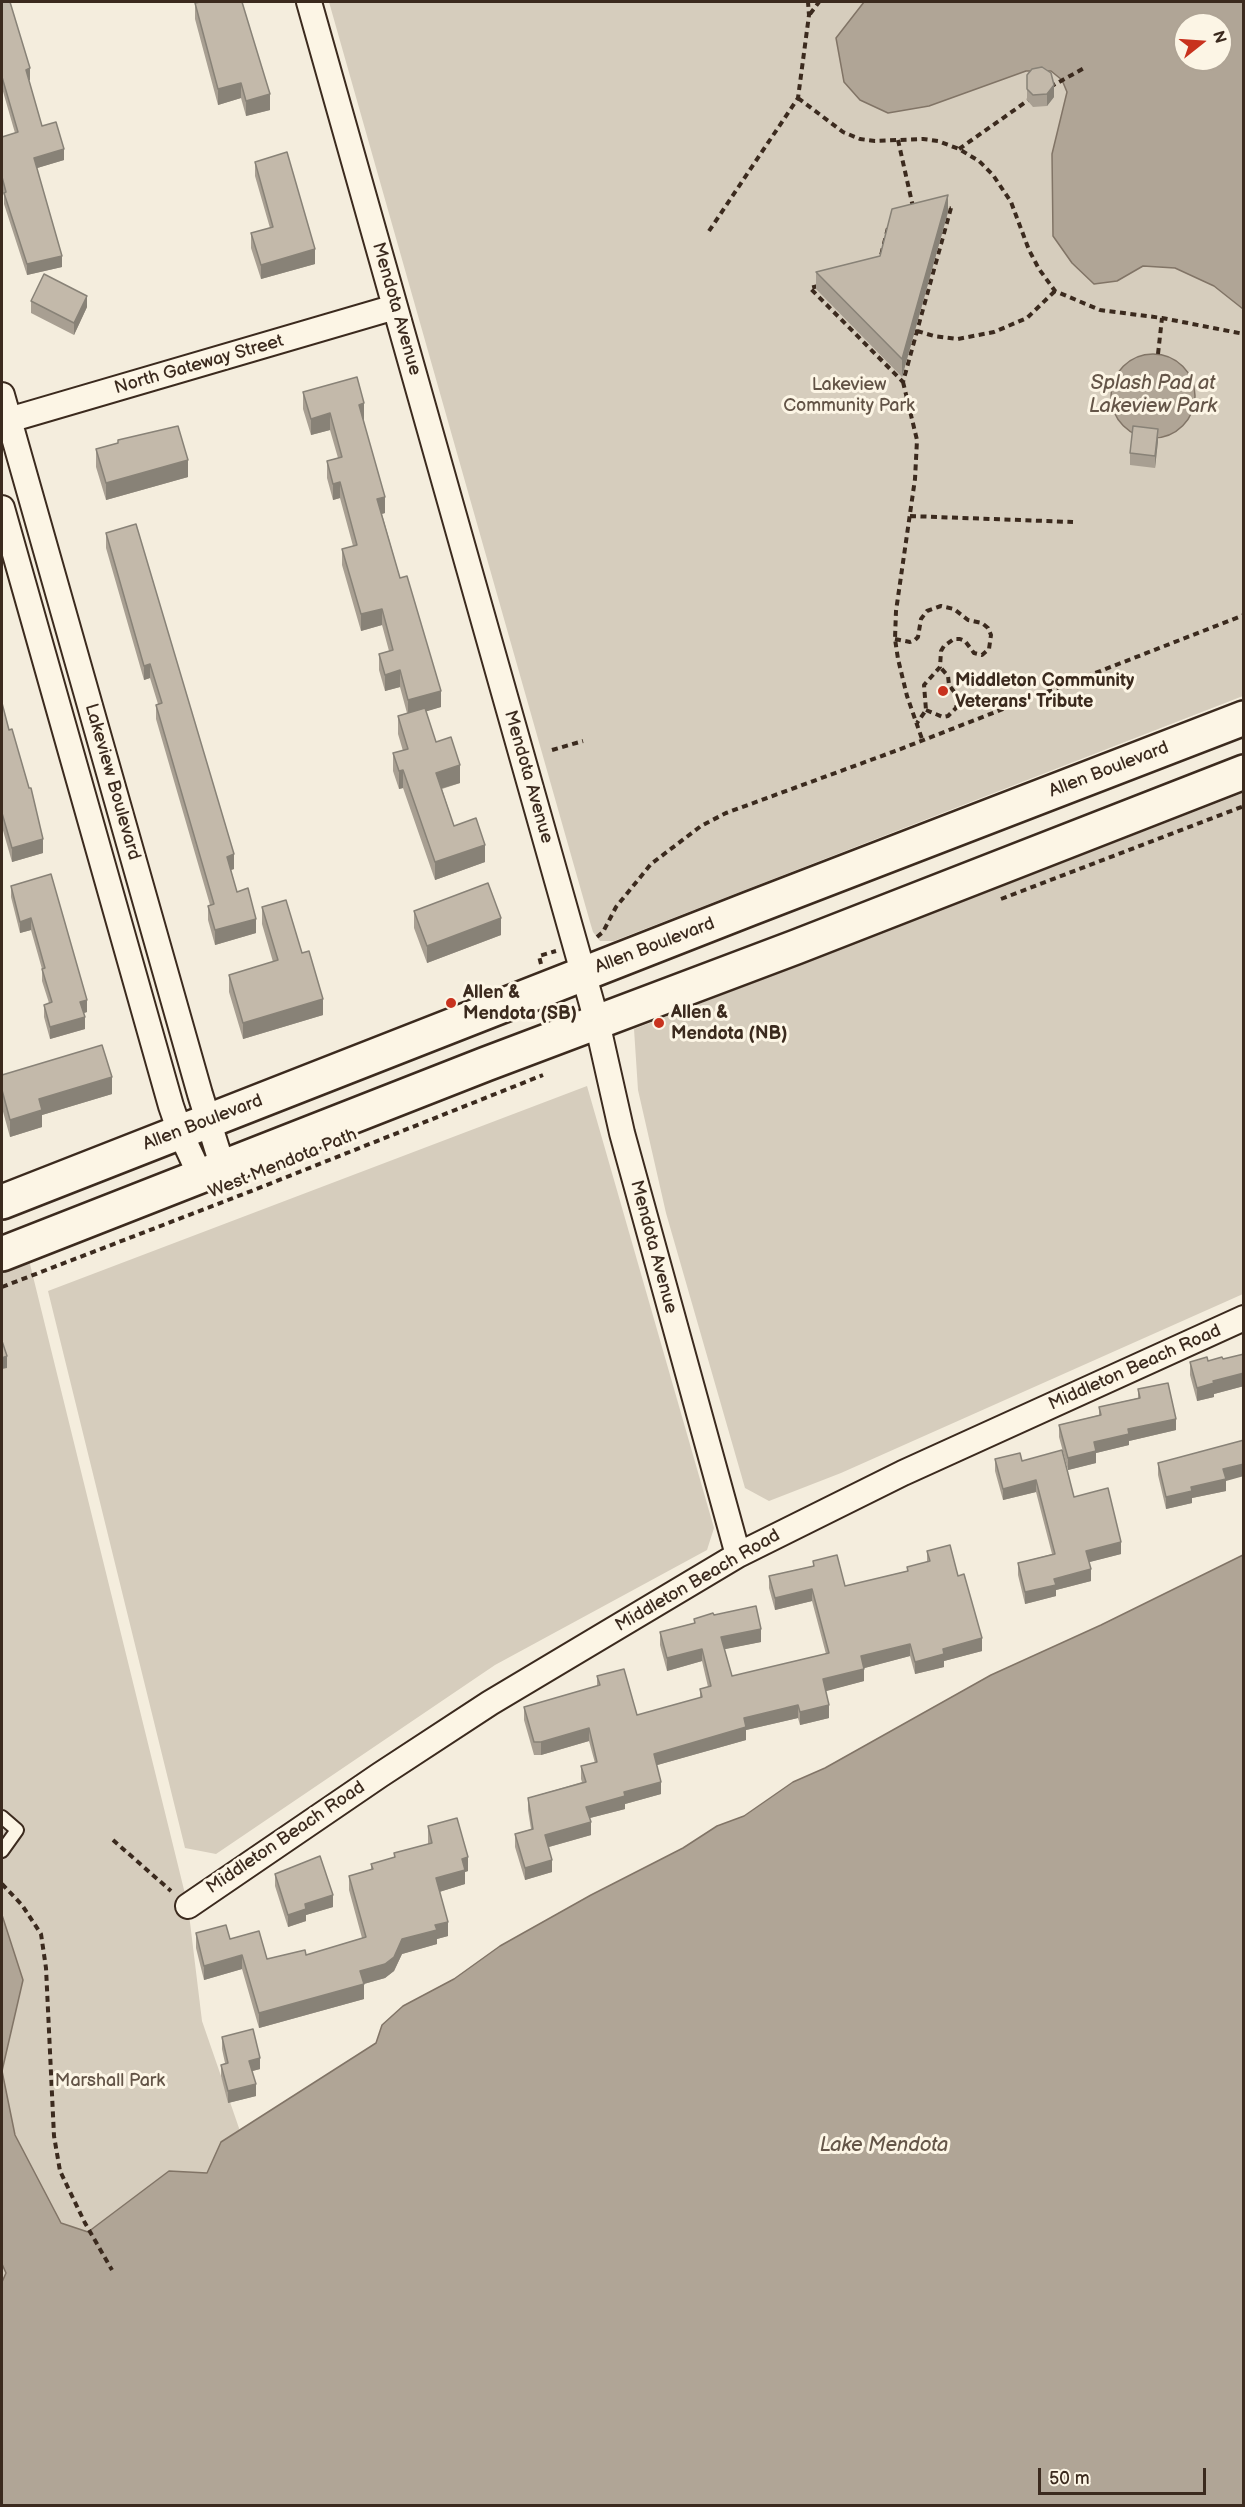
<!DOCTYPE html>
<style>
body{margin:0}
#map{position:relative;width:1245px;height:2507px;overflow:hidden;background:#f4eddd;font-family:"Balsamiq Sans",sans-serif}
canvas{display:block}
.frame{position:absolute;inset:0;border:3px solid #3b2a1e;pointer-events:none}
.north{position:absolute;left:1173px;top:12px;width:60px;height:60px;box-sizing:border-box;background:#fcf5e5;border:2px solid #afa495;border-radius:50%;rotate:73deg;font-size:16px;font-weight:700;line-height:24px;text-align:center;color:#3b2a1e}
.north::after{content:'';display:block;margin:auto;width:21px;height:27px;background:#c8321e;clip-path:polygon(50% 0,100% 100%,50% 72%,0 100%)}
.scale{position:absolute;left:1038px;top:2468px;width:168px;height:27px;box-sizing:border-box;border:3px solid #3b2a1e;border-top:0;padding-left:8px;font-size:18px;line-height:21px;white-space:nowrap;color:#3b2a1e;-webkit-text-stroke:4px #fcf5e5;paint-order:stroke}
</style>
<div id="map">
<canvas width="1245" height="2507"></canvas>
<div class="frame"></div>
<div class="north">N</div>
<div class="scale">50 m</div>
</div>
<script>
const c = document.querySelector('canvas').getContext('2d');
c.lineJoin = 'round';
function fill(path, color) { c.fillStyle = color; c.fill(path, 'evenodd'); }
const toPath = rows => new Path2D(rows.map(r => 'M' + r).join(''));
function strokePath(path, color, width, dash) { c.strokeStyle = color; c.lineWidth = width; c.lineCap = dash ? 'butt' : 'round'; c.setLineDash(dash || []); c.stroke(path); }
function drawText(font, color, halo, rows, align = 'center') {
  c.font = font + ' "Balsamiq Sans",sans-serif'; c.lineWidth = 6; c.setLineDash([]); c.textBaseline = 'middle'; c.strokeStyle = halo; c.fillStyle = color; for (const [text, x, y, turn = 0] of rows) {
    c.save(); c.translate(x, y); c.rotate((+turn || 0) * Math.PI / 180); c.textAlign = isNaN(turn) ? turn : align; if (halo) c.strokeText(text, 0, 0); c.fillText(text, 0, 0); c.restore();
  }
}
const green = toPath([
 [329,2,1243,2,1243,696,614,941,600,941,593,932,590,922],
 [1185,24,1221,24,1221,60,1185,60],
 [1243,793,1243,1294,841,1473,769,1501,745,1488,666,1213,638,1090,634,1029],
 [587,1086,714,1528,707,1550,495,1665,216,1854,185,1848,48,1291],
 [29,1260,188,1906,202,2021,240,2131,221,2143,207,2173,169,2171,79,2239,2,2282,2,1271]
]);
const water = toPath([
 [864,2,1243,2,1243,309,1214,286,1175,268,1143,266,1117,281,1094,284,1072,263,1053,236,1052,154,1067,92,1062,80,1051,71,1026,71,929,106,888,113,860,100,844,82,836,38,864,2],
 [1185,24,1221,24,1221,60,1185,60,1185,24],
 '1111 396a42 42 0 1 1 84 0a42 42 0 1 1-84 0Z',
 [1243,1555,1243,2505,2,2505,2,2282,6,2273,2,2264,2,2071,15,2135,61,2223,88,2232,169,2171,207,2173,221,2142,376,2043,382,2025,403,2006,454,1979,500,1946,591,1895,683,1848,717,1826,744,1816,793,1782,825,1768,991,1675,1101,1625,1243,1555],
 [2,1915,23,1980,2,2071,2,1915]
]);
const path = toPath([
 [810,14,819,2],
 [1050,87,1086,67],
 [798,98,843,132,860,139,875,141,923,139,938,141,959,149,979,161,993,175,1011,202,1029,250,1039,269,1055,291,1100,310,1162,318,1244,334],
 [898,140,913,207],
 [959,149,1030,99],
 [951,208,917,331,903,382,810,288,877,271,889,224,951,208],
 [709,231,798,98,809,15,808,2],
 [917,331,934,336,958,339,994,332,1027,318,1055,291],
 [1158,354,1162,318],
 [903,382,917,440,915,479,896,611,895,639,898,659,907,696,922,739],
 [910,516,1073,522],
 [895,639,910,642,915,640,918,637,921,619,927,611,941,606,954,609,968,620,982,623,988,628,991,635,989,649,982,655,974,653,965,641,960,639,954,639,944,646,941,651,940,667,924,685,926,710,917,723],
 [926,710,943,717,948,716,956,708,958,697,949,685,948,676,940,667],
 [552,750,583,741],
 [1001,899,1244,806],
 [597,937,603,932,616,907,651,864,701,826,726,813,898,750,1244,615],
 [541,964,539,956,556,951],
 [2,1287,254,1190,543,1075],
 [113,1840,171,1891],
 [2,1884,22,1905,41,1934,46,1968,54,2136,60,2171,85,2223,112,2270]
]);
const lane = toPath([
 [2,1817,17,1830,2,1851]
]);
const street = toPath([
 [309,2,597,1022,622,1133,738,1555],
 [2,395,200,1094,223,1168],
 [2,422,395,307],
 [2,508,171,1106,180,1132,201,1177],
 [188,1906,380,1775,490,1703,738,1555,903,1473,1244,1318]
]);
const secondary = toPath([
 [2,1202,749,909,1244,718],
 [2,1254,486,1064,796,947,1244,772]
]);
const wall = toPath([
 [2,2,30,80,29,80,42,126,64,160,37,168,62,267,27,275,4,204,4,196,2,189,2,137,15,133,2,88],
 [195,3,270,110,246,116,241,98,218,105,195,19],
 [1027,75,1054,97,1047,106,1033,107,1027,100],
 [255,162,315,264,261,279,251,248,251,233,270,228,255,176],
 [948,212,902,377,816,289,816,272,880,256],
 [31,301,87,307,74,335,31,313],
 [303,392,364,420,363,420,385,513,382,514,400,578,441,707,426,711,436,742,460,783,442,789,454,826,485,862,435,880,403,788,399,789,393,771,393,753,403,751,398,734,398,716,407,713,400,687,385,691,379,670,379,654,389,651,382,625,361,631,342,565,342,549,353,546,340,498,333,500,327,478,327,461,338,458,330,430,311,435,303,409],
 [118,440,188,477,106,500,96,467,96,449,118,443],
 [1158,441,1155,468,1130,465,1130,453],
 [106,533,234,869,231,870,237,892,256,933,215,945,208,920,208,906,210,905,156,719,156,705,158,704,150,678,144,680,106,548],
 [2,690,2,706,43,853,12,862,2,827],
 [11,886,87,1012,84,1013,85,1029,50,1039,44,1017,44,1005,49,1003,42,981,42,969,31,930,20,933,11,897],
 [262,907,302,953,323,1015,243,1039,229,992,229,975,273,962,262,924],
 [414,911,501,935,427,963,414,928],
 [2,1075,112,1094,42,1115,42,1127,10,1137,2,1108],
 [1244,1354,1244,1386,1214,1394,1214,1397,1197,1401,1190,1375,1190,1362,1223,1359],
 [1138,1389,1176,1430,1129,1441,1129,1445,1096,1453,1096,1463,1068,1470,1059,1437,1059,1425,1099,1415,1099,1407,1138,1398],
 [995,1459,1022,1461,1074,1497,1121,1554,1089,1562,1091,1581,1056,1590,1056,1596,1025,1604,1018,1575,1018,1563,1052,1554,1036,1492,1003,1500,995,1471],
 [1158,1463,1226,1481,1226,1491,1192,1498,1192,1503,1166,1509,1158,1475],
 [927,1551,958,1576,982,1651,944,1661,944,1667,915,1674,910,1656,864,1668,864,1681,825,1691,829,1718,800,1725,798,1718,746,1730,746,1740,657,1765,661,1794,625,1804,625,1809,590,1818,591,1835,549,1847,552,1872,525,1880,515,1847,515,1834,531,1829,528,1810,528,1798,582,1782,581,1779,581,1766,595,1763,589,1741,541,1755,534,1755,524,1720,524,1707,597,1686,597,1676,637,1715,700,1698,700,1689,708,1687,702,1661,667,1671,660,1645,660,1632,694,1623,694,1619,714,1615,761,1642,724,1649,732,1676,826,1654,812,1601,775,1610,769,1588,769,1576,813,1566,813,1561,845,1586,907,1571,907,1567,927,1562],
 [428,1826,468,1871,465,1872,465,1884,439,1892,448,1936,437,1939,437,1944,402,1954,394,1971,385,1978,364,1984,364,1999,259,2028,242,1969,204,1980,196,1948,196,1933,230,1939,267,1959,306,1955,362,1938,349,1890,349,1876,371,1870,371,1864,394,1858,394,1853,428,1844],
 [275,1874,333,1907,306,1915,306,1921,288,1927,275,1886],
 [222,2037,260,2069,252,2071,256,2096,228,2103,221,2076,221,2065,225,2063,222,2049]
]);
const shadedWall = toPath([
 [30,68,30,80,26,81,26,70],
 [241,83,241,98,218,105,218,89],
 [1054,85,1054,97,1047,106,1047,94],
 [270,94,270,110,246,116,246,101],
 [64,149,64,160,34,169,34,158],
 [948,195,948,212,902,377,902,359],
 [315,249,315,264,261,279,261,265],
 [62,256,62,267,27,275,27,264],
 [87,296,87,307,74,335,74,323],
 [364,403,364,420,359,422,359,405],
 [330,413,330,430,311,435,311,419],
 [1158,429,1158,441,1155,468,1155,456],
 [188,460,188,477,106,500,106,483],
 [340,482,340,498,333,500,333,484],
 [385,497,385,513,377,515,377,499],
 [382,609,382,625,361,631,361,614],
 [150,664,150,678,144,680,144,666],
 [400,670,400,687,385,691,385,675],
 [441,691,441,707,408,717,408,700],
 [460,765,460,783,436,790,436,773],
 [403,770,403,788,399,789,399,771],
 [43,839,43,853,12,862,12,848],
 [485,845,485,862,435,880,435,862],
 [234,854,234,869,227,871,227,857],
 [31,918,31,930,20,933,20,922],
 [501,918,501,935,427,963,427,946],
 [256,919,256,933,215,945,215,930],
 [323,999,323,1015,243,1039,243,1023],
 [87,1000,87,1012,80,1014,80,1002],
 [85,1017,85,1029,50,1039,50,1027],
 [112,1077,112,1094,42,1115,42,1127,10,1137,10,1120,39,1099],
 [7,1356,7,1368,2,1369,2,1358],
 [1244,1373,1244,1386,1214,1394,1214,1397,1197,1401,1197,1388,1213,1381],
 [1176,1419,1176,1430,1129,1441,1129,1445,1096,1453,1096,1463,1068,1470,1068,1458,1094,1442,1128,1429],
 [1244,1464,1244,1476,1226,1481,1226,1491,1192,1498,1192,1503,1166,1509,1166,1497,1191,1487,1223,1469],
 [1036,1480,1036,1492,1003,1500,1003,1489],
 [1121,1542,1121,1554,1086,1563,1086,1551],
 [1091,1569,1091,1581,1056,1590,1056,1596,1025,1604,1025,1592,1054,1579],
 [812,1589,812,1601,775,1610,775,1598],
 [761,1629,761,1642,721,1650,721,1637],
 [982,1638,982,1651,944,1661,944,1667,915,1674,915,1662,943,1649],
 [910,1644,910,1656,861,1669,861,1656],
 [702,1649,702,1661,667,1671,667,1658],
 [864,1669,864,1681,823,1692,823,1679],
 [798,1705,798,1718,746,1730,746,1740,654,1766,654,1754,744,1718],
 [829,1705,829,1718,800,1725,800,1712],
 [589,1728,589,1741,541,1755,541,1742],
 [661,1782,661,1794,625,1804,625,1809,586,1819,586,1807,624,1792],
 [591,1822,591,1835,545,1848,545,1835],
 [468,1857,468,1871,465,1872,465,1884,436,1893,436,1878,462,1859],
 [552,1860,552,1872,525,1880,525,1868],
 [333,1895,333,1907,306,1915,306,1921,288,1927,288,1915,305,1904],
 [448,1922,448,1936,437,1939,437,1944,402,1954,394,1971,385,1978,360,1985,360,1971,402,1939,435,1925],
 [242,1955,242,1969,204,1980,204,1966],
 [364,1984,364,1999,259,2028,259,2013],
 [260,2058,260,2069,249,2072,249,2061],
 [256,2084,256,2096,228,2103,228,2091]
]);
const building = toPath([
 [2,2,10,2,30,68,26,70,42,126,56,122,64,149,34,158,62,256,27,264,4,193,6,192,2,177,2,137,18,132,2,77,2,2],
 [200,2,242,2,252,35,270,94,246,101,241,83,218,89,195,3,200,2],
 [1042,67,1051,73,1054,85,1047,94,1033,95,1027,89,1027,75,1032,69,1042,67],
 [287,152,315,249,261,265,251,233,273,227,255,162,287,152],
 [948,195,902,359,816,272,880,256,892,209,948,195],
 [44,274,87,296,74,323,31,301,44,274],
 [357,377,364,403,359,405,385,497,377,499,400,578,407,576,441,691,408,700,400,670,385,675,379,654,393,650,382,609,361,614,342,549,357,545,340,482,333,484,327,461,342,457,330,413,311,419,303,392,357,377],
 [178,426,188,460,106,483,96,449,118,443,118,440,178,426],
 [1133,426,1158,429,1155,456,1130,453,1133,426],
 [136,524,234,854,227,857,237,892,248,888,256,919,215,930,208,906,214,904,156,705,162,703,150,664,144,666,106,533,136,524],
 [2,703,9,730,12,729,29,788,31,788,43,839,12,848,2,813,2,703],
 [425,708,436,742,451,737,460,765,436,773,454,826,476,818,485,845,435,862,403,770,399,771,393,753,408,749,398,716,425,708],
 [51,874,87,1000,80,1002,85,1017,50,1027,44,1005,52,1002,42,969,45,968,31,918,20,922,11,886,51,874],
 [488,883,501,918,427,946,414,911,488,883],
 [286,900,302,953,309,951,323,999,243,1023,229,975,278,960,262,907,286,900],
 [102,1045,112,1077,39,1099,42,1110,10,1120,2,1090,2,1075,102,1045],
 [2,1341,7,1356,2,1358,2,1341],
 [1244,1354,1244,1373,1213,1381,1214,1383,1197,1388,1190,1362,1207,1357,1208,1361,1222,1357,1223,1359,1244,1354],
 [1168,1383,1176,1419,1128,1429,1129,1434,1094,1442,1096,1451,1068,1458,1059,1425,1101,1415,1099,1407,1140,1398,1138,1389,1168,1383],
 [1244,1440,1244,1464,1223,1469,1226,1479,1191,1487,1192,1491,1166,1497,1158,1463,1244,1440],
 [1062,1450,1074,1497,1108,1488,1121,1542,1086,1551,1091,1569,1054,1579,1056,1585,1025,1592,1018,1563,1055,1554,1036,1480,1003,1489,995,1459,1020,1453,1022,1461,1062,1450],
 [950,1545,958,1576,964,1574,982,1638,943,1649,944,1654,915,1662,910,1644,861,1656,864,1669,823,1679,829,1705,800,1712,798,1705,744,1718,746,1727,654,1754,661,1782,624,1792,625,1796,586,1807,591,1822,545,1835,552,1860,525,1868,515,1834,533,1829,528,1798,586,1782,581,1766,597,1762,589,1728,541,1742,534,1742,524,1707,600,1685,597,1676,624,1669,637,1715,702,1697,700,1689,711,1686,702,1649,667,1658,660,1632,695,1623,694,1619,713,1613,714,1615,756,1606,761,1629,721,1637,732,1676,829,1653,812,1589,775,1598,769,1576,814,1566,813,1561,837,1555,845,1586,908,1571,907,1567,930,1561,927,1551,950,1545],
 [457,1818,468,1857,462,1859,465,1870,436,1878,448,1922,435,1925,437,1930,402,1939,394,1957,385,1964,360,1971,364,1984,259,2013,242,1955,204,1966,196,1933,226,1925,230,1939,259,1931,267,1959,305,1950,306,1955,366,1937,349,1876,373,1869,371,1864,395,1857,394,1853,432,1843,428,1826,457,1818],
 [320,1856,333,1895,305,1904,306,1909,288,1915,275,1874,320,1856],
 [253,2029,260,2058,249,2061,256,2084,228,2091,221,2065,228,2063,222,2037,253,2029]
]);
const markers = [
 [943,691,6,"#c8321e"],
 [451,1003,6,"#c8321e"],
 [659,1023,6,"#c8321e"]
];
const streetNames = [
 ["Mendota Avenue",396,309,74],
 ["North Gateway Street",199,365,-16],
 ["Allen Boulevard",1109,770,-21],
 ["Mendota Avenue",528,777,74],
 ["Lakeview Boulevard",112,782,74],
 ["Allen Boulevard",655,946,-21],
 ["Allen Boulevard",203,1123,-21],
 ["West Mendota Path",283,1164,-22],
 ["Mendota Avenue",653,1247,75],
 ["Middleton Beach Road",1135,1368,-24],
 ["Middleton Beach Road",698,1581,-30],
 ["Middleton Beach Road",286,1838,-34]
];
const parkNames = [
 ["Lakeview",849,385],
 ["Community Park",849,406],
 ["Marshall Park",110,2081]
];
const poiNames = [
 ["Middleton Community",955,681],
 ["Veterans' Tribute",955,702],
 ["Allen &",463,993],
 ["Mendota (SB)",463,1014],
 ["Allen &",671,1013],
 ["Mendota (NB)",671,1034]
];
const waterNames = [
 ["Splash Pad at",1153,384],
 ["Lakeview Park",1153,407],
 ["Lake Mendota",884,2146]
];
fill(green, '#d6cdbd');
fill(water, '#b0a596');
strokePath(water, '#817466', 1.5);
strokePath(lane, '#3b2a1e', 16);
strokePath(street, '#3b2a1e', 28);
strokePath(secondary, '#3b2a1e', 38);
strokePath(path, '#3b2a1e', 4, [6, 4.5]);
strokePath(lane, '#fcf5e5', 12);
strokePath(street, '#fcf5e5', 24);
strokePath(secondary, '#fcf5e5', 33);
fill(wall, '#a89f92');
fill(shadedWall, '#888277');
fill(building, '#c3b9aa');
strokePath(building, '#888277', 1.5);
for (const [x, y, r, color] of markers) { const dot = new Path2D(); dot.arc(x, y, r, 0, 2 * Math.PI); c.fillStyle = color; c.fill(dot); strokePath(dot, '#fcf5e5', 2); }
drawText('18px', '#3b2a1e', '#fcf5e5', streetNames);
drawText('18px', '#625346', '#fcf5e5', parkNames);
drawText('bold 18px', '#3b2a1e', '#fcf5e5', poiNames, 'left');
drawText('italic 20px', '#645548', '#fcf5e5', waterNames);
</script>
